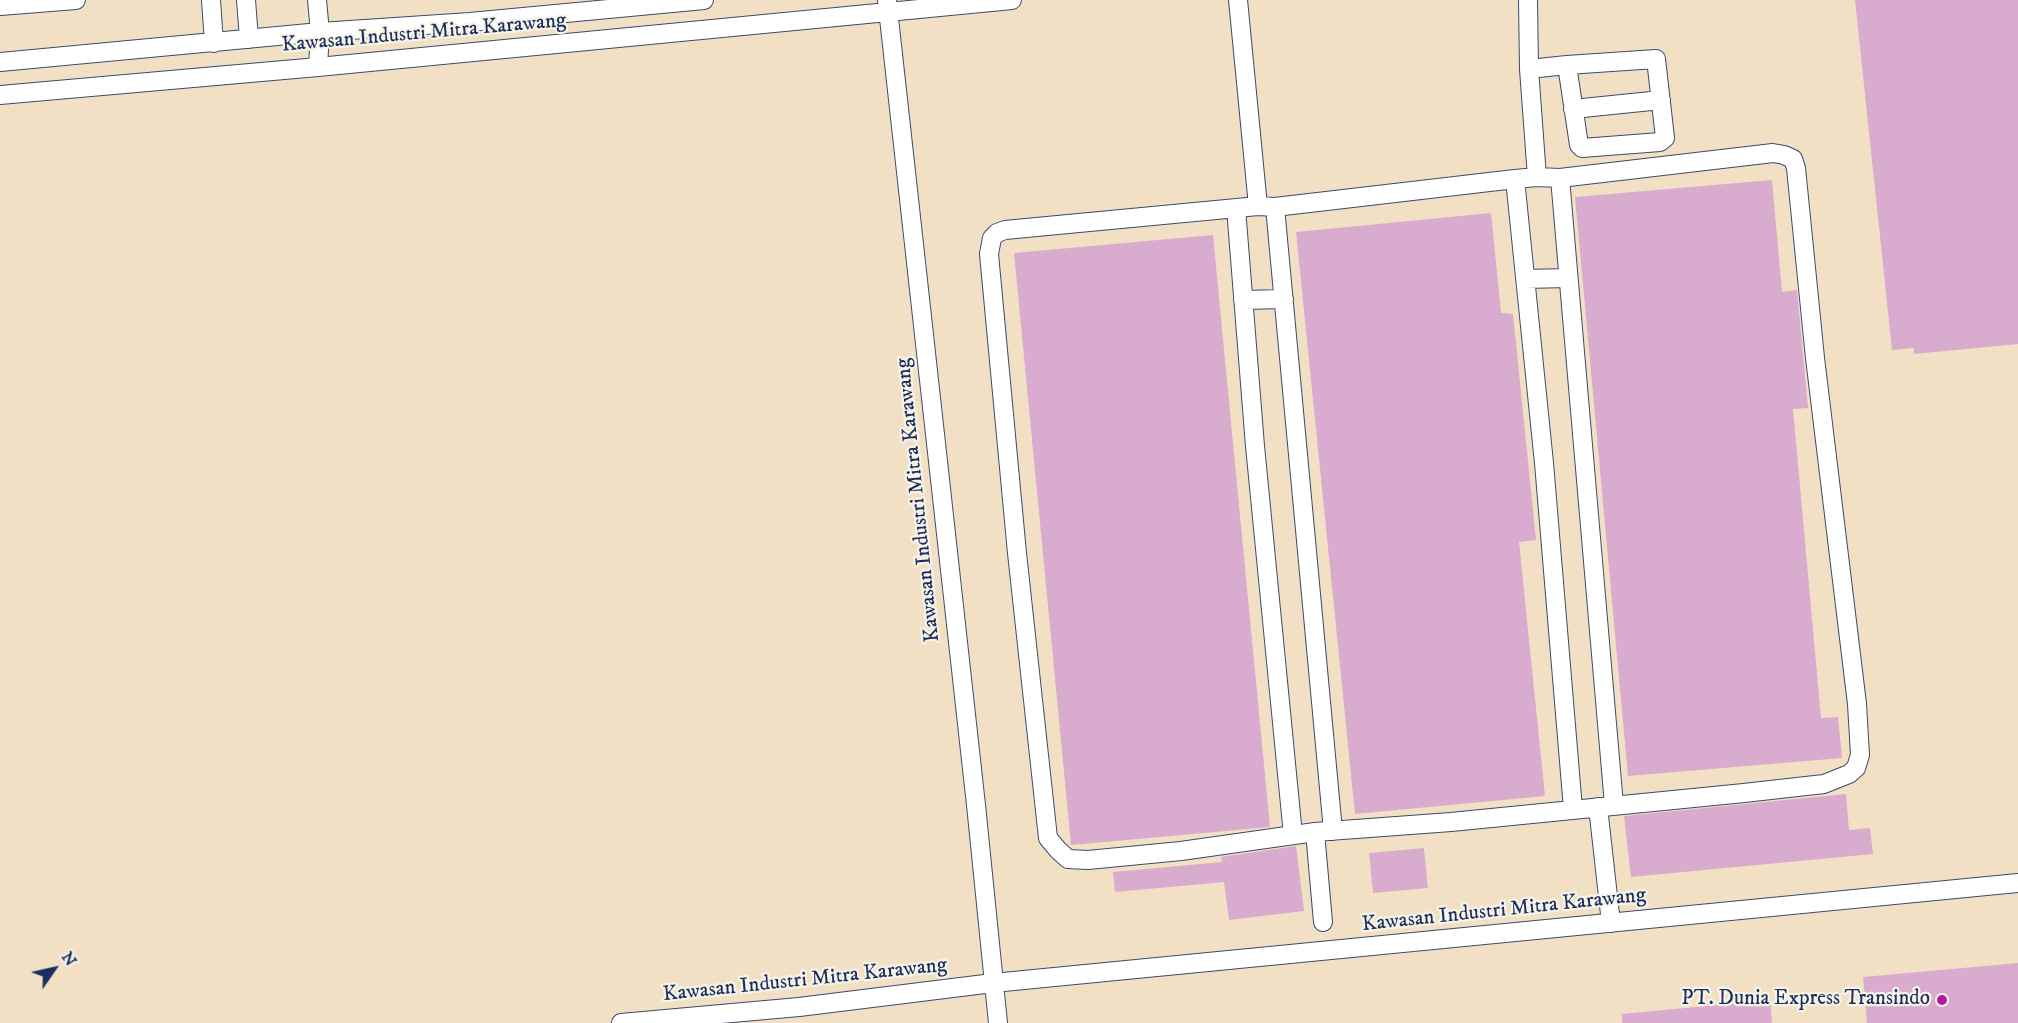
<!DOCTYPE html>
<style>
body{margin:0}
#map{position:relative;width:2018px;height:1023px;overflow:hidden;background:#f2e0c4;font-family:"IM FELL DW Pica",serif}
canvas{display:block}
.north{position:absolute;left:24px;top:939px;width:60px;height:60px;-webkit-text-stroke:4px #f7f3e8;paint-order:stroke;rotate:56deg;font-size:16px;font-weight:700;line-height:24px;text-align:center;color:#1b2f5e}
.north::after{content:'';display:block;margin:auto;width:21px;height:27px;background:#1b2f5e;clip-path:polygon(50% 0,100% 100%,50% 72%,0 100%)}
</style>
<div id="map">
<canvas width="2018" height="1023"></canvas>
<div class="north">N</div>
</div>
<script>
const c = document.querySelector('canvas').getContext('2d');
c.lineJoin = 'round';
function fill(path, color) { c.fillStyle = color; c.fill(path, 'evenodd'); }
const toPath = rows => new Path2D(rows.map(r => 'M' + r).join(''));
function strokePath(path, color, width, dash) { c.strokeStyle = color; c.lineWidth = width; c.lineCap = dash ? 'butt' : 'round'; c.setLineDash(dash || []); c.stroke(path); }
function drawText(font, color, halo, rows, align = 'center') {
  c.font = font + ' "IM FELL DW Pica",serif'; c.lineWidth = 4.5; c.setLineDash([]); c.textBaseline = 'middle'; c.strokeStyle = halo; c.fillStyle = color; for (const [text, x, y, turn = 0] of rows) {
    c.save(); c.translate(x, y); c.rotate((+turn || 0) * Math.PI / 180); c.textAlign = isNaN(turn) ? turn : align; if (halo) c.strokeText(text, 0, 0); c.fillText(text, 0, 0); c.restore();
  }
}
const building = toPath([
 [1855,0,2018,0,2018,344,1914,354,1914,348,1892,350],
 [1772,180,1782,292,1797,290,1808,408,1793,409,1821,718,1838,717,1842,758,1628,776,1575,197],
 [1491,213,1501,313,1513,314,1536,540,1519,542,1545,796,1355,814,1296,232],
 [1213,235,1270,827,1071,845,1014,253],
 [1846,794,1849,830,1870,828,1873,854,1631,877,1624,816],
 [1296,846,1304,911,1229,920,1224,882,1115,892,1113,872,1222,862,1221,857],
 [1424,848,1428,888,1373,893,1369,853],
 [2018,963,2018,1023,1867,1023,1863,977],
 [1770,1000,1772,1023,1622,1023,1622,1014]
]);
const minor = toPath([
 [211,0,214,43],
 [246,0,249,39],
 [317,0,320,32,318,67],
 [887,0,976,805,998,1023],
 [1238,0,1258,206],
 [1528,0,1529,69,1537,177],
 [0,6,76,0],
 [0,62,320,32,470,22,704,0],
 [1529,69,1567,65,1656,59,1665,138,1660,142,1582,148,1579,145,1567,65],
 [0,95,318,67,1012,0],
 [1573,109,1661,100],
 [1773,153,1784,155,1793,159,1796,168,1815,358,1857,704,1860,755,1856,768,1849,774,1824,784,1744,793,1451,822,1315,832,1181,851,1088,860,1068,859,1058,850,1048,838,1017,553,989,254,992,238,997,233,1005,230,1258,206,1275,207,1515,179,1537,177,1560,178,1773,153],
 [1560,178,1614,805],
 [1515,179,1544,463,1573,809],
 [1275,207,1333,831],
 [1236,208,1255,446,1293,835],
 [1525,279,1568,278],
 [1243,300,1284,299],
 [1598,807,1611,923],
 [1315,832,1323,922],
 [621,1023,799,1007,993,983,2018,883]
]);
const markers = [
 [1942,1000,6,"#b5179e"]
];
const streetNames = [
 ["Kawasan Industri Mitra Karawang",424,34,-5],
 ["Kawasan Industri Mitra Karawang",919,500,-96],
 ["Kawasan Industri Mitra Karawang",1504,911,-6],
 ["Kawasan Industri Mitra Karawang",805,981,-6]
];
const poiNames = [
 ["PT. Dunia Express Transindo",1930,1000]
];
fill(building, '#d9accf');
strokePath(minor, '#3b4a6d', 20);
strokePath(minor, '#fff', 18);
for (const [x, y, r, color] of markers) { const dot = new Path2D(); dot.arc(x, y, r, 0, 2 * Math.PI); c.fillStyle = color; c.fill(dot); strokePath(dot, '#f7f3e8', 2); }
drawText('21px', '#1b2f5e', '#f7f3e8', streetNames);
drawText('21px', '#1b2f5e', '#f7f3e8', poiNames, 'right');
</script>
